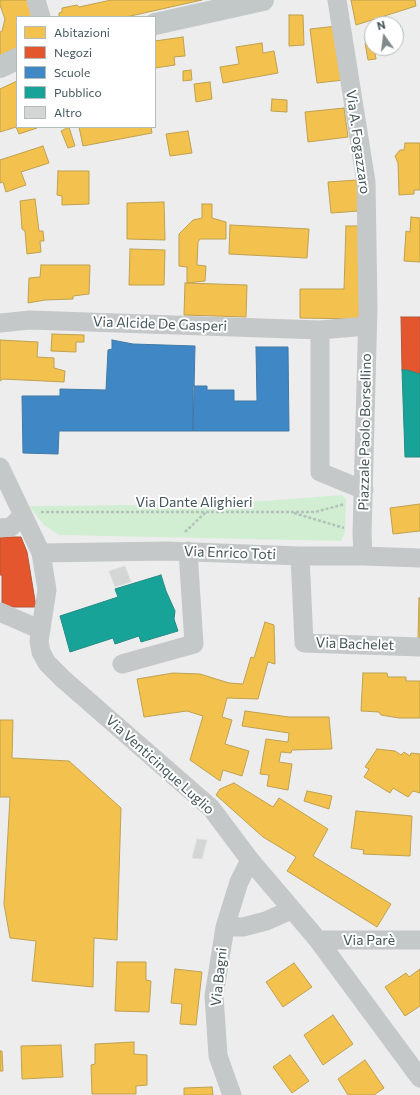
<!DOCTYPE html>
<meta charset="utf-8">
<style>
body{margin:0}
#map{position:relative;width:420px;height:1095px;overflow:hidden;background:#eeeded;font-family:Commissioner,sans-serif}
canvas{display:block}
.legend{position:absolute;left:16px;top:16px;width:140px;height:112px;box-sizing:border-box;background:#fff;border:1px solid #b4bbbd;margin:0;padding:5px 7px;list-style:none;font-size:12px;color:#445559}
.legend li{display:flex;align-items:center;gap:8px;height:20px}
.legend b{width:20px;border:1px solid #b4bbbd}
.north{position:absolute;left:364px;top:16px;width:40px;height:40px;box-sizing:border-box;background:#fff;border:1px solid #b4bbbd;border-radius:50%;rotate:346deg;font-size:11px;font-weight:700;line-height:16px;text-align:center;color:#445559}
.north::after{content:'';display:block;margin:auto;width:14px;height:18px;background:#808a8d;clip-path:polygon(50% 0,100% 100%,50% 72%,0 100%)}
</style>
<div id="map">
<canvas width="420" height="1095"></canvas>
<ul class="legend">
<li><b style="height:11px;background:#f2c14e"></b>Abitazioni</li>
<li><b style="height:11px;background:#e4572e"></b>Negozi</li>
<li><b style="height:11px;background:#3f88c5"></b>Scuole</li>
<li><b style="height:11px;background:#17a398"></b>Pubblico</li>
<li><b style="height:11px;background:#d4d5d5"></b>Altro</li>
</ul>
<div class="north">N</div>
</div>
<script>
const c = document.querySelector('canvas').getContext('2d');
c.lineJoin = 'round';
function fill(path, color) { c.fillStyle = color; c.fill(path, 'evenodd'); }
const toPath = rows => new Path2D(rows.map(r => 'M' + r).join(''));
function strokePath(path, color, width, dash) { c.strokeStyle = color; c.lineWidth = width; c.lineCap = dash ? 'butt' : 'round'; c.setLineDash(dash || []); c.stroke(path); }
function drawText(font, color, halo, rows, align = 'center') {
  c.font = font + ' Commissioner,sans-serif'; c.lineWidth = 4; c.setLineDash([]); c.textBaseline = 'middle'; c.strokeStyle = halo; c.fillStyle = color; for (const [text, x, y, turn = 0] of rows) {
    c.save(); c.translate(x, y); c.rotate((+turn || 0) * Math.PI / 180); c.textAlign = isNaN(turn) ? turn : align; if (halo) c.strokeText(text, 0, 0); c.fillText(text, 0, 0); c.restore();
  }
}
const green = toPath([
 [342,495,346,499,345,532,341,541,59,535,44,525,29,506,141,505,210,502,265,501]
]);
const homes = toPath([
 [0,0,28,0,33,17,17,17,17,56,0,58,0,32,2,31,5,19,0,5,0,0],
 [111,0,202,0,126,17,59,17,59,13,62,12,62,8,77,5,79,7,111,0],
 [351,0,415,0,416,6,356,25,351,0],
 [289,15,303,15,304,45,289,46,289,15],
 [337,26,344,80,317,83,310,29,337,26],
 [183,37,185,56,174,57,175,65,155,68,155,41,183,37],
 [372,42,372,48,374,48,376,59,368,60,365,43,372,42],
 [262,43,263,53,274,51,278,73,223,83,220,67,239,64,236,47,262,43],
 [191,70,192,80,183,81,183,71,191,70],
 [17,81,17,127,37,127,37,128,19,134,16,127,0,132,0,89,17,81],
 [210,82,212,99,196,102,194,84,210,82],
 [272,99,287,100,287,112,271,111,272,99],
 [344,108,348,137,308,142,305,112,344,108],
 [69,127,75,146,68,148,61,131,69,127],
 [79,127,151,127,152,133,83,146,79,127],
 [188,131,192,153,170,156,166,134,188,131],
 [405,143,420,143,420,190,414,190,414,194,399,195,398,163,395,156,400,150,404,150,405,143],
 [43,146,49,163,21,172,26,185,6,192,3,182,0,183,0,160,43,146],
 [58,171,89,171,89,204,62,205,62,196,57,195,58,171],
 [357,180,359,211,331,213,328,182,357,180],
 [35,199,39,231,43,231,44,241,40,241,41,252,27,254,25,231,22,229,20,201,35,199],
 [164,202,165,240,127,239,127,203,164,202],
 [202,204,212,204,212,218,226,222,226,239,200,239,198,242,197,265,206,266,205,281,187,283,187,267,179,266,179,234,193,220,202,218,202,204],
 [411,217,420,218,420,262,404,261,406,231,410,232,411,217],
 [230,225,309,229,307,258,229,254,230,225],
 [346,226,361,226,359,319,300,318,300,289,344,289,346,226],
 [130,249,165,250,164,285,129,285,130,249],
 [41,265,90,265,89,294,73,296,73,299,45,300,28,303,29,278,40,277,41,265],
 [185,283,247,285,246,317,184,315,185,283],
 [52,334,84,335,84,342,76,342,76,352,51,351,52,334],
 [0,340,38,342,37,357,54,358,54,368,65,371,64,382,3,379,0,381,0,340],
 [420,504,420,531,393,534,390,508,420,504],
 [419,598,420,598,420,638,418,638,419,598],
 [265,622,274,625,275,664,268,662,258,699,227,698,222,717,232,720,225,744,249,751,242,776,223,770,220,781,190,760,203,716,187,711,144,717,137,679,173,673,200,674,229,683,243,684,251,657,254,658,265,622],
 [363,673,387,673,388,677,406,677,406,681,420,681,420,718,399,718,381,715,379,712,361,711,363,673],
 [245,711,289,717,329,717,332,749,292,750,291,753,281,752,279,762,292,764,288,790,267,786,269,775,260,774,266,739,288,742,289,733,242,726,245,711],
 [0,720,13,720,12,758,69,761,121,808,117,940,94,938,93,987,32,981,36,941,10,938,4,904,10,797,0,797,0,720],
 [377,749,395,751,401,755,404,752,410,756,411,753,420,754,420,793,413,791,408,797,393,788,390,793,364,777,369,769,365,767,377,749],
 [234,783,273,807,279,798,328,829,313,856,391,904,377,927,287,871,296,857,263,837,216,795,220,789,234,783],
 [307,791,332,796,329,809,304,801,307,791],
 [356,811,412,816,410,856,363,854,364,850,351,848,356,811],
 [117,962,146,962,146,980,151,981,149,1012,115,1011,117,962],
 [294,963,312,987,283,1007,266,982,294,963],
 [175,969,202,972,196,1025,180,1024,182,1004,171,1003,175,969],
 [420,969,420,1006,405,1016,385,987,406,973,409,977,420,969],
 [333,1015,353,1044,323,1065,304,1035,333,1015],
 [134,1042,134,1054,147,1055,147,1085,136,1086,136,1094,92,1094,91,1065,95,1064,95,1044,134,1042],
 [61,1045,63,1077,22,1079,21,1046,61,1045],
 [0,1051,2,1051,3,1071,0,1071,0,1051],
 [290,1055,309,1081,292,1093,273,1067,290,1055],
 [365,1060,384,1088,374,1095,348,1095,338,1079,365,1060],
 [212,1087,213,1095,184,1095,184,1088,212,1087]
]);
const shops = toPath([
 [401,317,420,317,420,374,407,370,402,370,401,317],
 [0,537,21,537,27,552,36,607,2,607,2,575,0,575,0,537]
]);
const schools = toPath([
 [112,340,133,344,195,346,193,431,59,431,58,454,23,453,22,396,60,396,60,389,106,390,108,350,112,349,112,340],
 [256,347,288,347,289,431,193,431,193,386,207,386,207,390,234,390,234,401,257,401,256,347]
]);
const public = toPath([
 [402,370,407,370,420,374,420,457,405,457,402,370],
 [161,575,166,591,175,611,174,619,178,631,141,642,139,636,115,644,113,638,70,652,60,616,118,597,115,589,161,575]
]);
const building = toPath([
 [125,566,131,582,115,587,109,571,125,566],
 [197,839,207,840,202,859,192,858,197,839]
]);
const path = toPath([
 [41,512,315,512,345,504],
 [294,513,344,528],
 [185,532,206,512]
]);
const minor = toPath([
 [36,0,41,17],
 [337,0,366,182,368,308,362,534,363,556],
 [0,323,30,320,320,330,367,326],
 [320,330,320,472,364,490],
 [0,467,41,553,47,590,39,641,41,652,47,663,63,679,211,808,250,860,318,940,420,1078],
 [0,528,11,527,23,515],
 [41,553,167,551,300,556,363,556,420,558],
 [300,556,304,643,420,647],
 [0,612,41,630],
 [122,664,194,644,188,551],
 [225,927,243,927,266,921,291,910],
 [318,940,420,940],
 [232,1095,218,1056,214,996,225,927,239,882,250,860]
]);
const major = toPath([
 [155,24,263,0],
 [0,67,17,59]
]);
const streetNames = [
 ["Via A. Fogazzaro",358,142,82],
 ["Via Alcide De Gasperi",160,324,2],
 ["Piazzale Paolo Borsellino",365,432,-89],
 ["Via Dante Alighieri",194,502],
 ["Via Enrico Toti",230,553,2],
 ["Via Bachelet",355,644,2],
 ["Via Venticinque Luglio",160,765,42],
 ["Via Parè",369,940],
 ["Via Bagni",219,977,-84]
];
fill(green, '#d1eed3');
fill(homes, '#f2c14e');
strokePath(homes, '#bea151', 1);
fill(shops, '#e4572e');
strokePath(shops, '#b4563b', 1);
fill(schools, '#3f88c5');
strokePath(schools, '#4079a5', 1);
fill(public, '#17a398');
strokePath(public, '#248c85', 1);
fill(building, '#d4d5d5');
strokePath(building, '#dfdfe0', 1);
strokePath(path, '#b4c1b9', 2.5, [3, 2]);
strokePath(minor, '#c4c8c9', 19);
strokePath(major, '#c2c8c8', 22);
drawText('14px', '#445559', '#fff', streetNames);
</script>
